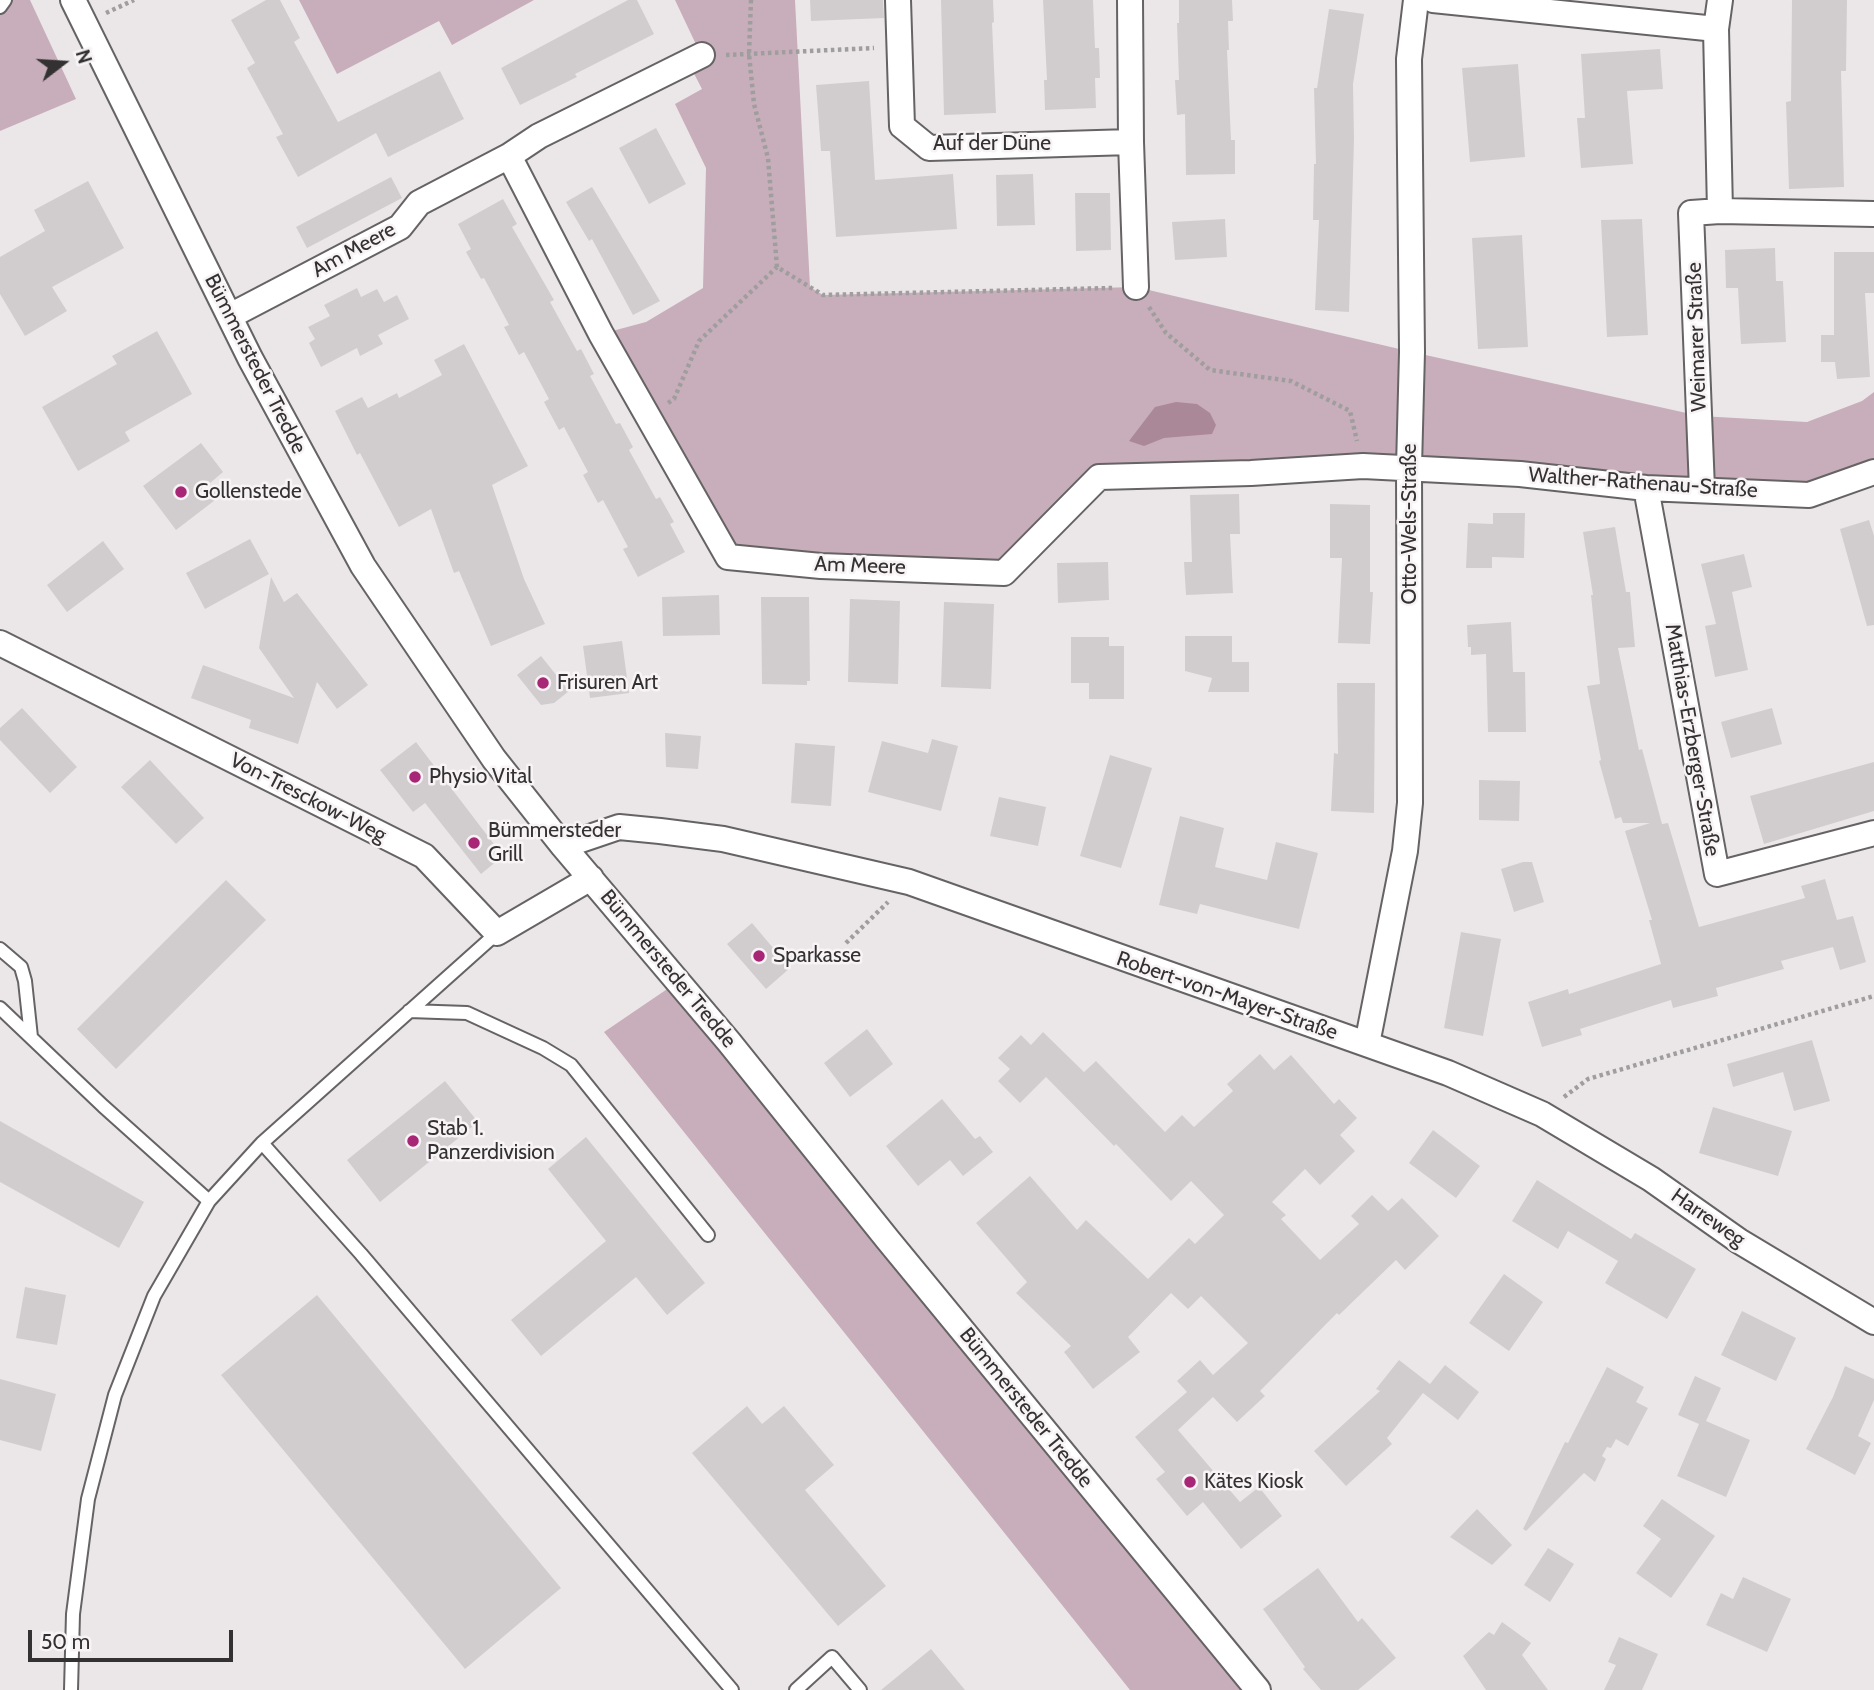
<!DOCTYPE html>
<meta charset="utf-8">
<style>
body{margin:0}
#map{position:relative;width:1874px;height:1690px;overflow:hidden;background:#ebe7e9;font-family:Cabin,sans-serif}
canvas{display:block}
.north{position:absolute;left:28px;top:28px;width:70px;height:70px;-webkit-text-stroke:5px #f8f4f6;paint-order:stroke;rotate:73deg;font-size:19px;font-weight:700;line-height:28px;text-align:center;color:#333132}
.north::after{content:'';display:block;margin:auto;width:24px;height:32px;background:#333132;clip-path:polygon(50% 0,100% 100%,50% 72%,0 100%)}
.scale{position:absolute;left:28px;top:1630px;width:205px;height:32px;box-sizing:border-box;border:4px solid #333132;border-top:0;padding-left:9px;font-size:21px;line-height:24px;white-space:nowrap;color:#333132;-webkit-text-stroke:5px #f8f4f6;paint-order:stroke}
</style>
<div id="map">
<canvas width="1874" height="1690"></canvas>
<div class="north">N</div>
<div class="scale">50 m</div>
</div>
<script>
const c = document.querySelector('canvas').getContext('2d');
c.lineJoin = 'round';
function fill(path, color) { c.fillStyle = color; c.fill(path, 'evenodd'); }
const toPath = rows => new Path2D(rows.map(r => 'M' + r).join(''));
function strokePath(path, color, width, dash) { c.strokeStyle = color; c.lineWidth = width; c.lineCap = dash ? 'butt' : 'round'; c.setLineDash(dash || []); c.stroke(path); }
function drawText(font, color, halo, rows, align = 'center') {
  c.font = font + ' Cabin,sans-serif'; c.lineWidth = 5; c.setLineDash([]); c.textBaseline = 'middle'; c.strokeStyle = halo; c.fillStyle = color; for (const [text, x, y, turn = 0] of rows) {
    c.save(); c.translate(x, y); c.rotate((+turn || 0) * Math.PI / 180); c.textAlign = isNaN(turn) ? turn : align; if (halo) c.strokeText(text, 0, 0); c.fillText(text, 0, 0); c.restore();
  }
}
const green = toPath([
 [0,0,30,0,76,99,0,131],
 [299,0,534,0,452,45,439,21,337,74],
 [675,0,795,0,810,287,823,295,1136,287,1412,352,1700,416,1807,422,1862,401,1874,392,1874,472,1809,495,1520,474,1099,477,1004,573,728,557,601,334,646,322,703,288,706,168,675,104,702,89,688,62,701,55],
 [679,981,1257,1690,1130,1690,604,1032]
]);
const water = toPath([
 [1176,402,1197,404,1210,413,1216,425,1212,434,1164,438,1144,446,1129,441,1155,407]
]);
const building = toPath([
 [266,0,280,0,300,38,294,42,338,122,440,71,464,119,388,157,376,133,298,177,276,137,283,134,247,68,255,63,231,20],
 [628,0,637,0,654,34,575,74,577,77,520,105,501,68],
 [810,0,883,0,884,18,811,21],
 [941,0,993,0,994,22,992,23,996,113,944,115],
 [1043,0,1093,0,1095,48,1099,48,1100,78,1095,78,1096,108,1045,110,1044,80,1047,80],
 [1179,0,1232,0,1233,21,1228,21,1229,50,1227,50,1231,140,1235,140,1235,174,1186,175,1185,114,1177,115,1175,80,1179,80,1177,23,1179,23],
 [1792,0,1847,0,1846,71,1841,71,1844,187,1789,189,1786,102,1791,101],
 [1329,9,1364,14,1353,84,1354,139,1349,312,1315,310,1319,220,1313,220,1314,164,1316,164,1314,88,1317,88],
 [1660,49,1663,89,1627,91,1633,164,1581,168,1577,118,1585,118,1581,54],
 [1518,64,1525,157,1470,162,1462,68],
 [869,81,875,180,953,174,957,229,836,237,830,151,821,151,816,85],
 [656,128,686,184,649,204,619,148],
 [1033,174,1035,225,997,226,996,175],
 [391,177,402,198,307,248,296,227],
 [88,181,124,248,52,287,67,311,25,336,0,294,0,257,45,231,34,210],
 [592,187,660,301,633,315,592,239,589,241,566,202],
 [1075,193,1110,193,1111,250,1076,251],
 [503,199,517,224,512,227,554,300,550,302,577,351,581,349,594,374,590,376,616,424,620,423,633,447,629,450,656,499,660,497,674,522,670,524,685,552,638,577,623,549,628,547,603,500,598,503,583,475,588,472,564,427,559,430,544,402,549,399,524,352,519,355,504,327,509,325,484,278,481,279,466,252,471,249,458,224],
 [1225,219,1227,257,1175,260,1172,222],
 [1642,219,1648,335,1607,337,1601,220],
 [1522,235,1528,347,1478,349,1472,238],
 [1775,248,1776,281,1783,281,1786,342,1741,344,1738,288,1726,288,1725,250],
 [1834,252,1874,252,1874,293,1865,293,1870,377,1837,379,1835,362,1821,362,1821,335,1834,335],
 [357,288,361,297,377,289,384,302,397,295,409,319,378,335,383,344,360,356,357,348,321,367,309,343,315,339,308,327,330,316,324,305],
 [157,331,192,394,125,432,130,441,78,471,42,407,117,364,112,356],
 [464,344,528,466,492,485,524,579,545,624,491,646,459,571,454,573,431,509,399,527,360,453,357,455,335,411,362,397,368,408,397,393,399,398,442,375,434,360],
 [201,443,223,472,209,484,219,497,176,530,143,486],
 [1239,494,1240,534,1230,534,1233,593,1186,595,1184,562,1192,562,1190,495],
 [1330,504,1370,505,1370,592,1373,592,1370,644,1338,643,1342,558,1330,558],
 [1493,513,1525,513,1524,558,1492,557,1492,568,1466,568,1468,523,1493,524],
 [1869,520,1874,536,1874,625,1867,626,1840,529],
 [1615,527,1626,592,1630,592,1635,647,1618,648,1639,750,1642,749,1662,824,1668,823,1699,927,1805,898,1801,886,1825,879,1837,920,1853,916,1866,962,1840,970,1833,947,1781,961,1784,969,1716,988,1718,996,1673,1008,1671,1000,1580,1029,1582,1035,1542,1047,1528,1002,1568,989,1569,994,1661,964,1649,920,1652,920,1625,831,1650,823,1623,823,1621,817,1615,819,1599,761,1601,760,1587,686,1600,684,1591,595,1593,595,1583,532],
 [250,539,269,574,205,609,186,573],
 [103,541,124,569,67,612,47,585],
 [1744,554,1752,587,1732,592,1748,670,1715,677,1705,626,1716,624,1701,564],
 [1108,562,1109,600,1058,603,1057,563],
 [271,577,284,602,297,593,368,685,337,709,317,682,298,744,249,728,251,720,191,698,203,665,294,698,259,648],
 [719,595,720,635,663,636,662,597],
 [761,597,809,597,810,681,807,681,807,685,762,684],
 [850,599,900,601,898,684,848,682],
 [944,602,994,604,991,689,941,687],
 [1511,622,1513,672,1525,672,1526,732,1488,732,1486,654,1471,655,1471,647,1468,647,1467,625],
 [1185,636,1232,636,1232,662,1249,662,1249,692,1208,692,1212,678,1185,671],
 [1071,637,1109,637,1109,646,1124,646,1124,699,1089,699,1089,683,1071,683],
 [622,641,629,693,590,698,583,646],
 [541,656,569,691,554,703,541,705,517,675],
 [1337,683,1375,683,1374,813,1331,811,1334,753,1338,754],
 [22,708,77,767,50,793,0,740,0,728],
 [1772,708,1782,744,1731,758,1721,722],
 [665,733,701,736,698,769,666,767],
 [932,739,958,746,941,811,868,792,882,741,928,753],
 [416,742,503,856,481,874,425,803,413,812,380,770],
 [795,743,835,746,831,806,791,803],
 [1110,755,1152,768,1121,868,1080,856],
 [150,760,204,818,176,844,121,787],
 [1874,762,1874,811,1764,844,1750,796],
 [1479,780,1520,781,1519,821,1479,820],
 [999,797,1046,807,1038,846,990,836],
 [1180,816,1224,828,1215,867,1267,880,1276,842,1318,853,1299,929,1200,904,1197,914,1159,905],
 [1523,862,1532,862,1544,902,1514,912,1501,869],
 [226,880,266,920,116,1069,77,1029],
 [752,923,790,968,766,989,727,944],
 [1461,932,1501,939,1483,1036,1444,1028],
 [867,1029,893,1064,850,1097,824,1063],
 [1043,1032,1084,1072,1096,1061,1165,1132,1182,1115,1194,1127,1233,1091,1227,1084,1260,1054,1274,1070,1291,1055,1334,1104,1339,1099,1357,1118,1340,1135,1355,1151,1320,1185,1305,1169,1272,1202,1286,1215,1281,1219,1320,1260,1359,1224,1351,1216,1372,1195,1388,1211,1402,1198,1439,1236,1405,1270,1396,1260,1339,1315,1337,1313,1260,1391,1265,1396,1237,1422,1213,1397,1178,1430,1240,1502,1259,1487,1282,1516,1241,1549,1203,1502,1187,1516,1156,1479,1165,1472,1135,1437,1187,1392,1177,1381,1200,1360,1213,1375,1248,1343,1201,1296,1188,1309,1171,1293,1128,1337,1140,1352,1093,1389,1064,1352,1071,1346,1016,1293,1027,1282,976,1223,1030,1176,1077,1230,1086,1220,1148,1279,1189,1238,1195,1244,1224,1215,1191,1181,1171,1201,1116,1144,1114,1146,1046,1077,1020,1103,998,1081,1010,1069,998,1058,1021,1035,1031,1045],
 [1812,1040,1830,1101,1794,1111,1783,1072,1733,1087,1727,1064],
 [445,1081,478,1122,380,1202,347,1160],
 [942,1099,975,1139,980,1136,993,1152,963,1176,950,1160,918,1186,886,1146],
 [1713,1107,1792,1131,1778,1176,1699,1153],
 [0,1121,144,1202,119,1248,0,1182],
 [1433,1130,1480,1166,1456,1198,1409,1163],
 [586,1137,705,1283,667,1315,636,1277,541,1356,511,1320,606,1241,548,1169],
 [1537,1180,1631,1239,1635,1233,1696,1269,1667,1319,1605,1283,1618,1261,1568,1231,1558,1249,1512,1221],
 [1504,1274,1543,1302,1509,1351,1469,1323],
 [25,1287,66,1295,57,1345,16,1338],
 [317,1295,561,1588,465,1669,221,1375],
 [1742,1311,1796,1338,1776,1381,1721,1355],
 [1399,1360,1430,1384,1445,1365,1479,1392,1458,1420,1423,1393,1387,1438,1392,1444,1346,1486,1314,1451,1380,1391,1376,1389],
 [1845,1366,1874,1379,1874,1400,1858,1436,1871,1443,1855,1475,1806,1449,1833,1397],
 [1607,1367,1644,1387,1636,1402,1648,1408,1628,1446,1616,1439,1611,1448,1607,1447,1602,1456,1606,1459,1595,1482,1584,1473,1526,1531,1523,1529,1565,1442,1568,1443],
 [1695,1376,1721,1388,1706,1421,1750,1440,1726,1497,1677,1476,1699,1424,1678,1415],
 [0,1379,56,1394,41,1451,0,1440],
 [747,1406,762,1424,784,1406,834,1465,805,1490,886,1586,838,1626,692,1453],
 [1662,1499,1715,1536,1671,1598,1636,1573,1661,1539,1643,1526],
 [1477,1509,1512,1545,1492,1565,1450,1537],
 [1548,1548,1574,1564,1550,1602,1524,1585],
 [1318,1568,1358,1622,1362,1618,1396,1658,1358,1690,1321,1690,1303,1669,1305,1667,1263,1609],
 [1743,1577,1791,1599,1767,1652,1706,1625,1721,1593,1733,1599],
 [1502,1622,1531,1643,1522,1655,1548,1690,1486,1690,1463,1656,1489,1632,1494,1635],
 [1619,1637,1658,1654,1642,1690,1604,1690,1616,1665,1608,1662],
 [931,1649,965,1690,881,1690]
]);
const path = toPath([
 [751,0,749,54,754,104,768,158,777,267,823,295,1113,288],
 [106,13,134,0],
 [726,55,874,48],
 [1149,307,1166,333,1210,370,1291,381,1350,411,1357,441],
 [668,403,674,399,699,341,777,267],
 [846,943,888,902],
 [1564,1097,1588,1079,1874,996]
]);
const lane = toPath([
 [0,7,5,0],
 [0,949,21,967,25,981,31,1037],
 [0,1008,103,1106,209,1201],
 [409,1011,467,1013,543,1048,571,1065,708,1235],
 [262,1143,361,1254,732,1690],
 [71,1690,73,1614,88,1499,115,1395,154,1296,209,1201,262,1143,497,933],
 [796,1690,832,1657,860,1690]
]);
const street = toPath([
 [73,0,250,358,363,566,494,759,563,846,729,1042,888,1240,1258,1690],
 [898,0,902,126,929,148,1131,142,1130,0],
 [1433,0,1716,29],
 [1131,142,1136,287],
 [509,156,539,136,702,55],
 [1720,211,1874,214],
 [230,316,400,227,419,203,509,156,601,334,728,557,821,566,1004,573,1099,477,1251,473,1363,466,1520,474,1646,488,1809,495,1874,472],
 [1646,488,1717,874,1874,833],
 [1702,489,1691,213,1720,211,1716,29,1720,0],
 [0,643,424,856,497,933,591,878],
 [563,846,619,827,660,831,723,839,909,882,1448,1073,1542,1114,1651,1179,1739,1241,1874,1322],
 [1367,1044,1405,851,1410,803,1409,467,1412,352,1409,59,1416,0]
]);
const markers = [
 [181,492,7,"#a72675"],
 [543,683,7,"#a72675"],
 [415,777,7,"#a72675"],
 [474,843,7,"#a72675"],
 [759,956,7,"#a72675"],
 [413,1141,7,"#a72675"],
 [1190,1482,7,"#a72675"]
];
const streetNames = [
 ["Auf der Düne",992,144],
 ["Am Meere",354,250,-29],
 ["Weimarer Straße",1697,337,-92],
 ["Bümmersteder Tredde",255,364,63],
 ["Walther-Rathenau-Straße",1643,483,4],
 ["Otto-Wels-Straße",1410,524,-90],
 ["Am Meere",860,566,2],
 ["Matthias-Erzberger-Straße",1692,740,80],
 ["Von-Tresckow-Weg",308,798,27],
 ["Bümmersteder Tredde",668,969,50],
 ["Robert-von-Mayer-Straße",1227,996,19],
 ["Harreweg",1708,1218,35],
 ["Bümmersteder Tredde",1026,1408,51]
];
const poiNames = [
 ["Gollenstede",195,492],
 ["Frisuren Art",557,683],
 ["Physio Vital",429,777],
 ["Bümmersteder",488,831],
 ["Grill",488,855],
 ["Sparkasse",773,956],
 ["Stab 1.",427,1129],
 ["Panzerdivision",427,1153],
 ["Kätes Kiosk",1204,1482]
];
fill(green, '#c8aeba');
fill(water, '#ab8898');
fill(building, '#d1cdcf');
strokePath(lane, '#666364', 16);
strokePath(street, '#666364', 28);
strokePath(path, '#a09d9e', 4.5, [3.5, 3.5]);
strokePath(lane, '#fff', 12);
strokePath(street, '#fff', 24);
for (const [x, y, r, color] of markers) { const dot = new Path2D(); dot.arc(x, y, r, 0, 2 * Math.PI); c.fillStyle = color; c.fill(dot); strokePath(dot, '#f8f4f6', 2.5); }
drawText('21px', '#333132', '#f8f4f6', streetNames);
drawText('21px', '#333132', '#f8f4f6', poiNames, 'left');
</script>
